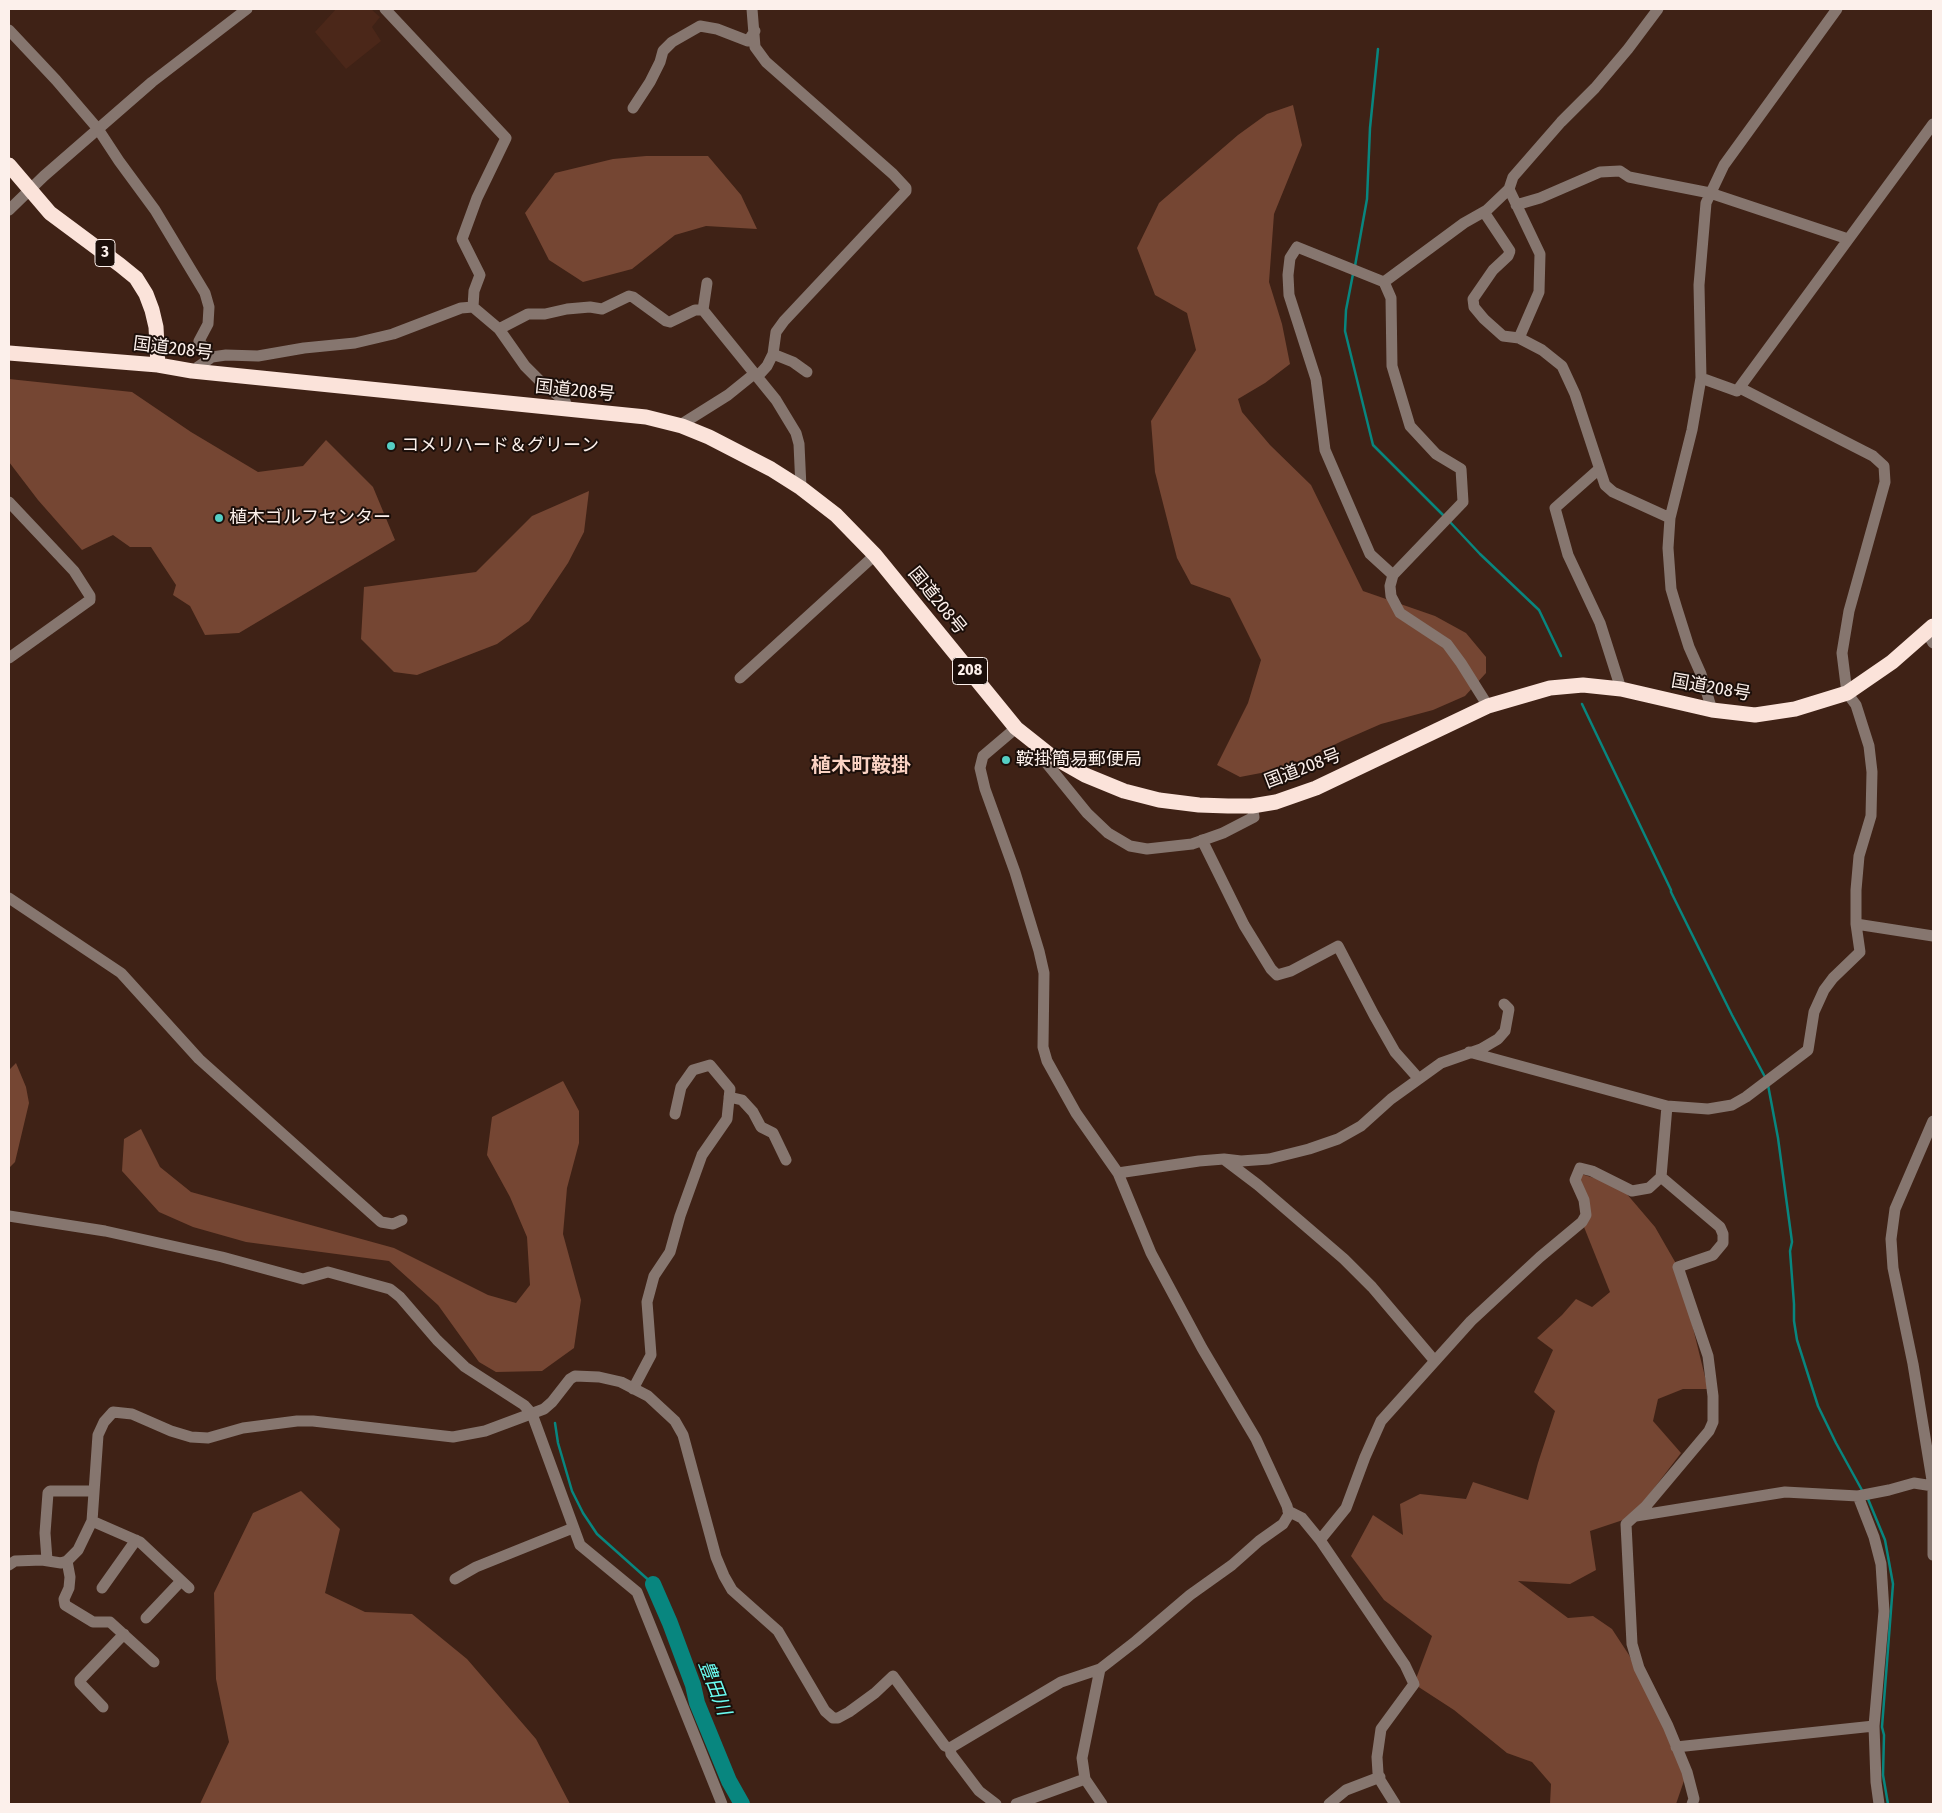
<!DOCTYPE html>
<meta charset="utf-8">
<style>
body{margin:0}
#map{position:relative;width:1942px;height:1813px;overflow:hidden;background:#3f2216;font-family:"Fira Sans Condensed",sans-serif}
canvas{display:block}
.frame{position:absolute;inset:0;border:10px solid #fcf0eb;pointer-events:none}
</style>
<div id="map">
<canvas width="1942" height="1813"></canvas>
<div class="frame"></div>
</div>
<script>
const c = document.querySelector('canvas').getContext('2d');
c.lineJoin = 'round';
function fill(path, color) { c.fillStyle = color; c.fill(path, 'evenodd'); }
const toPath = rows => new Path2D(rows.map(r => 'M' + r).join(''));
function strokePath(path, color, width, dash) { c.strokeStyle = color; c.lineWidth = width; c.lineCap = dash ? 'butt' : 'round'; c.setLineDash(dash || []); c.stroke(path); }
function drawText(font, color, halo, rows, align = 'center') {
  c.font = font + ' "Fira Sans Condensed","Noto Sans JP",sans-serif'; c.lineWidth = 4; c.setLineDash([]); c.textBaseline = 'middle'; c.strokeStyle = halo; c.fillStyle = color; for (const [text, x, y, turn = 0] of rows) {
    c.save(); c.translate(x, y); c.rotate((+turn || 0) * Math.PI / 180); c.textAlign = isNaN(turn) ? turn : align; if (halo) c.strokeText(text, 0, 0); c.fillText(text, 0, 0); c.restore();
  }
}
const built = toPath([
 [336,9,371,9,380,17,372,27,381,41,346,69,315,32]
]);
const green = toPath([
 [1293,105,1302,145,1274,214,1269,282,1282,324,1290,364,1265,383,1238,399,1242,412,1270,445,1311,485,1363,591,1435,616,1466,633,1486,657,1486,673,1465,696,1433,710,1381,724,1342,741,1287,768,1240,777,1217,765,1248,703,1261,660,1230,598,1191,584,1177,558,1155,472,1151,421,1196,350,1187,313,1155,295,1137,248,1159,203,1238,135,1267,114],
 [646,156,708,156,741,195,757,229,706,226,675,235,632,269,583,282,549,260,525,213,555,173,613,159],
 [9,379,132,392,191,432,258,472,303,466,326,440,373,487,395,540,239,633,205,635,190,606,173,595,176,585,151,547,130,547,113,535,82,550,38,500,9,462],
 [589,491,584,532,568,563,529,621,497,644,417,675,394,672,361,639,364,587,476,572,532,516],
 [16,1063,26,1087,29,1103,15,1162,9,1168,9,1070],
 [563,1081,579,1111,579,1143,567,1188,563,1234,581,1300,574,1348,542,1371,496,1372,479,1362,438,1305,389,1261,246,1242,193,1227,159,1212,122,1171,124,1139,141,1129,160,1167,191,1192,394,1248,488,1295,516,1303,530,1285,527,1237,510,1197,487,1155,492,1117],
 [1578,1173,1620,1186,1655,1227,1678,1267,1708,1389,1683,1389,1658,1399,1653,1421,1681,1453,1632,1517,1590,1531,1596,1570,1570,1584,1518,1581,1568,1618,1593,1616,1612,1629,1629,1655,1687,1772,1676,1804,1550,1804,1551,1784,1532,1762,1507,1753,1454,1710,1414,1684,1432,1636,1384,1600,1351,1556,1373,1515,1403,1535,1400,1504,1420,1494,1466,1499,1473,1482,1528,1500,1538,1463,1555,1411,1534,1392,1553,1350,1537,1338,1562,1315,1576,1299,1592,1307,1610,1292,1582,1222],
 [301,1491,340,1529,325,1593,365,1612,412,1614,467,1659,536,1739,570,1804,200,1804,229,1742,216,1679,214,1593,253,1513]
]);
const stream = toPath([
 [1355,266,1367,199,1370,128,1378,49],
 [1353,274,1346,310,1345,331,1373,445,1444,516],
 [1450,522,1480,554,1539,610,1561,656],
 [1582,704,1671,890,1671,892,1732,1015,1765,1077],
 [1768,1085,1778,1138,1792,1242,1790,1251,1794,1304,1794,1321,1797,1340,1818,1406,1836,1443,1863,1492],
 [555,1423,558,1443,572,1491,583,1513,597,1534,653,1584],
 [1868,1499,1885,1540,1893,1584,1882,1727,1884,1735,1883,1775,1888,1804]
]);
const river = toPath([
 [653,1584,670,1623,693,1685,697,1703,729,1781,742,1804]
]);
const minor = toPath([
 [385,9,506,138,477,198,462,239,480,275,474,291,473,307],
 [752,9,755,47,766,62,893,174,906,188,906,191,784,321,776,332,773,354],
 [9,30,56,80,98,129,119,161,155,210,205,293,209,307,208,324,199,341,212,357],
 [633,108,650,82,660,62,663,51,672,42,700,26,717,29,748,41,755,31],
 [1509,189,1540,254,1539,292,1519,338,1542,350,1562,366,1575,394,1605,485,1613,492,1670,518],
 [1516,205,1540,198,1600,172,1620,171,1629,177,1710,193,1848,239],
 [9,210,44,176,152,82,247,9],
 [1484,212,1510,251,1508,256,1493,270,1473,299,1474,307,1484,319,1503,336,1519,338],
 [1384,282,1464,223,1487,210,1509,189,1513,177,1561,122,1595,88,1628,49,1658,9],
 [707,283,703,310,776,400,796,433,799,444,801,488],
 [499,329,528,314,545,314,567,309,590,307,602,309,629,296,633,297,666,321,670,322,695,310,703,310],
 [192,371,212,357,226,355,258,356,304,348,355,343,393,334,461,308,473,307,499,329,525,366,544,385,565,401,568,410],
 [757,377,767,366,773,354,793,362,807,372],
 [1701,378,1737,391,1933,124],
 [682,426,685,422,728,395,754,374],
 [1599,469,1555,508,1568,555,1600,623,1621,689],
 [9,502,74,571,90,596,90,600,9,658],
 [1393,575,1370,554,1325,450,1316,379,1289,295,1288,275,1290,258,1297,247,1384,282,1391,298,1392,366,1410,426,1436,454,1461,469,1463,502,1393,575,1390,586,1391,596,1400,613,1447,644,1461,663,1488,706],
 [1927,633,1933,643],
 [740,678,875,555],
 [1712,710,1701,674,1689,647,1677,609,1671,589,1668,548,1670,518,1692,430,1701,378,1699,285,1706,203,1724,165,1837,9],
 [1035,749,1087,813,1108,833,1130,846,1147,849,1192,844,1223,833,1254,817,1252,806],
 [1202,840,1244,925,1271,969,1277,975,1291,971,1338,946,1374,1015,1395,1052,1419,1079],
 [9,898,121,973,199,1059,381,1222,393,1224,402,1220],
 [1856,924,1933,936],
 [1469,1052,1667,1106,1708,1109,1732,1105,1746,1097,1808,1050,1814,1012,1824,990,1833,978,1860,952,1856,924,1856,890,1859,856,1871,816,1872,772,1869,746,1856,705,1847,693,1842,653,1849,611,1885,482,1884,466,1873,456,1740,388],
 [729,1097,742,1100,753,1112,761,1127,773,1133,786,1160],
 [1933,1121,1895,1209,1891,1239,1893,1268,1913,1364,1933,1486,1933,1555],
 [1225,1160,1258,1185,1344,1259,1372,1287,1434,1360],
 [1118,1173,1199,1161,1224,1159,1241,1161,1269,1159,1309,1149,1338,1139,1361,1126,1391,1099,1441,1063,1481,1049,1498,1039,1505,1031,1509,1009,1504,1004],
 [1661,1177,1720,1227,1723,1234,1723,1243,1713,1255,1678,1267,1708,1356,1713,1396,1713,1422,1709,1431,1646,1506,1626,1524,1632,1644,1639,1668,1668,1726,1687,1772,1694,1799,1692,1804],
 [9,1216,105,1231,222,1257,303,1279,328,1272,390,1289,400,1297,437,1340,465,1367,524,1405,532,1414,580,1545,637,1592,722,1804],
 [633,1389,651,1355,647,1302,654,1276,670,1252,680,1216,702,1155,727,1119,730,1089,710,1065,693,1070,681,1087,675,1114],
 [1858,1496,1874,1537,1881,1564,1884,1611,1874,1726,1876,1782,1879,1804],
 [1288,1511,1302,1518,1320,1540,1405,1665,1414,1684,1381,1729,1377,1757,1378,1773,1380,1780,1395,1804],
 [1636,1516,1785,1492,1858,1496,1889,1490,1914,1483,1933,1486],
 [92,1521,140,1542,189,1588],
 [1320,1540,1346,1508,1365,1457,1381,1421,1471,1321,1540,1257,1582,1222,1586,1215,1584,1200,1575,1180,1580,1168,1592,1171,1632,1191,1649,1188,1661,1177,1667,1106],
 [47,1560,45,1533,48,1493,50,1491,94,1491],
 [67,1561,70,1577,69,1588,64,1599,65,1605,93,1622,110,1622,154,1662],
 [9,1565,15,1561,42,1560,61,1563,67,1561,78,1550,92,1521,98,1435,104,1422,113,1412,132,1414,171,1431,191,1437,208,1438,243,1428,297,1421,313,1421,453,1437,485,1431,544,1409,552,1402,570,1379,575,1376,599,1377,621,1382,648,1396,675,1421,683,1435,716,1557,724,1576,732,1590,778,1631,825,1711,833,1718,838,1718,849,1712,875,1693,893,1676,945,1746,950,1748,951,1754,979,1791,996,1804],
 [455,1579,476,1567,573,1528],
 [102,1588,136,1540],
 [146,1618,181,1581],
 [1100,1669,1082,1758,1085,1779,1102,1804],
 [103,1707,80,1683,80,1680,124,1634],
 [1676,1747,1874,1726],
 [950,1748,1061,1682,1100,1669,1136,1641,1190,1595,1232,1565,1259,1541,1283,1524,1289,1514,1287,1506,1256,1439,1202,1348,1151,1253,1118,1173,1076,1113,1047,1061,1043,1047,1044,973,1039,951,1015,872,985,789,980,768,983,756,1016,728,1021,734],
 [1016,1804,1085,1779],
 [1329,1804,1346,1790,1380,1777]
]);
const highway = toPath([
 [9,165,50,213,120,265,136,278,146,294,152,310,156,327,158,365],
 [9,353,158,365,192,371,646,417,682,426,709,437,771,469,801,488,836,515,875,555,1016,728,1050,755,1085,775,1124,791,1159,800,1199,805,1228,806,1252,806,1276,802,1316,788,1488,706,1550,688,1583,685,1621,689,1712,710,1755,715,1795,709,1847,693,1892,662,1933,626]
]);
const markers = [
 [391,446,5,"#55cec4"],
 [219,518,5,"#55cec4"],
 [1006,760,5,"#55cec4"]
];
const shields = [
 [105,253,20],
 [970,671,35]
];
const shieldNames = [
 ["3",105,253],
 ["208",970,671]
];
const streetNames = [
 ["国道208号",173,349,7],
 ["国道208号",575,391,6],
 ["国道208号",937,601,51],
 ["国道208号",1711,688,10],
 ["国道208号",1303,769,-21]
];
const poiNames = [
 ["コメリハード＆グリーン",401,446],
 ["植木ゴルフセンター",229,518],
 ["鞍掛簡易郵便局",1016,760]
];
const waterNames = [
 ["豊田川",714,1688,69]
];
const quarterNames = [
 ["植木町鞍掛",861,766]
];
fill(built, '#4b2719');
fill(green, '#754633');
strokePath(stream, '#08867f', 2.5);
strokePath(river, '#08867f', 16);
strokePath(minor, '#86766f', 11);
strokePath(highway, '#fbe3da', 15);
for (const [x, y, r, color] of markers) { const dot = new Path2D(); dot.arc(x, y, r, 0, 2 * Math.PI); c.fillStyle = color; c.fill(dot); strokePath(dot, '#1c0f0a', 2); }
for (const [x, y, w] of shields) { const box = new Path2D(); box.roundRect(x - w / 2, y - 13.5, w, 27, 4); c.fillStyle = '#1c0f0a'; c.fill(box); strokePath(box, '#fcf0eb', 1); }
drawText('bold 16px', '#fcf0eb', null, shieldNames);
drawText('18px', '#fcf0eb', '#1c0f0a', streetNames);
drawText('18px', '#fcf0eb', '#1c0f0a', poiNames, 'left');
drawText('italic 19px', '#6afcf1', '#1c0f0a', waterNames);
drawText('bold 20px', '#fad2c3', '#1c0f0a', quarterNames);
</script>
